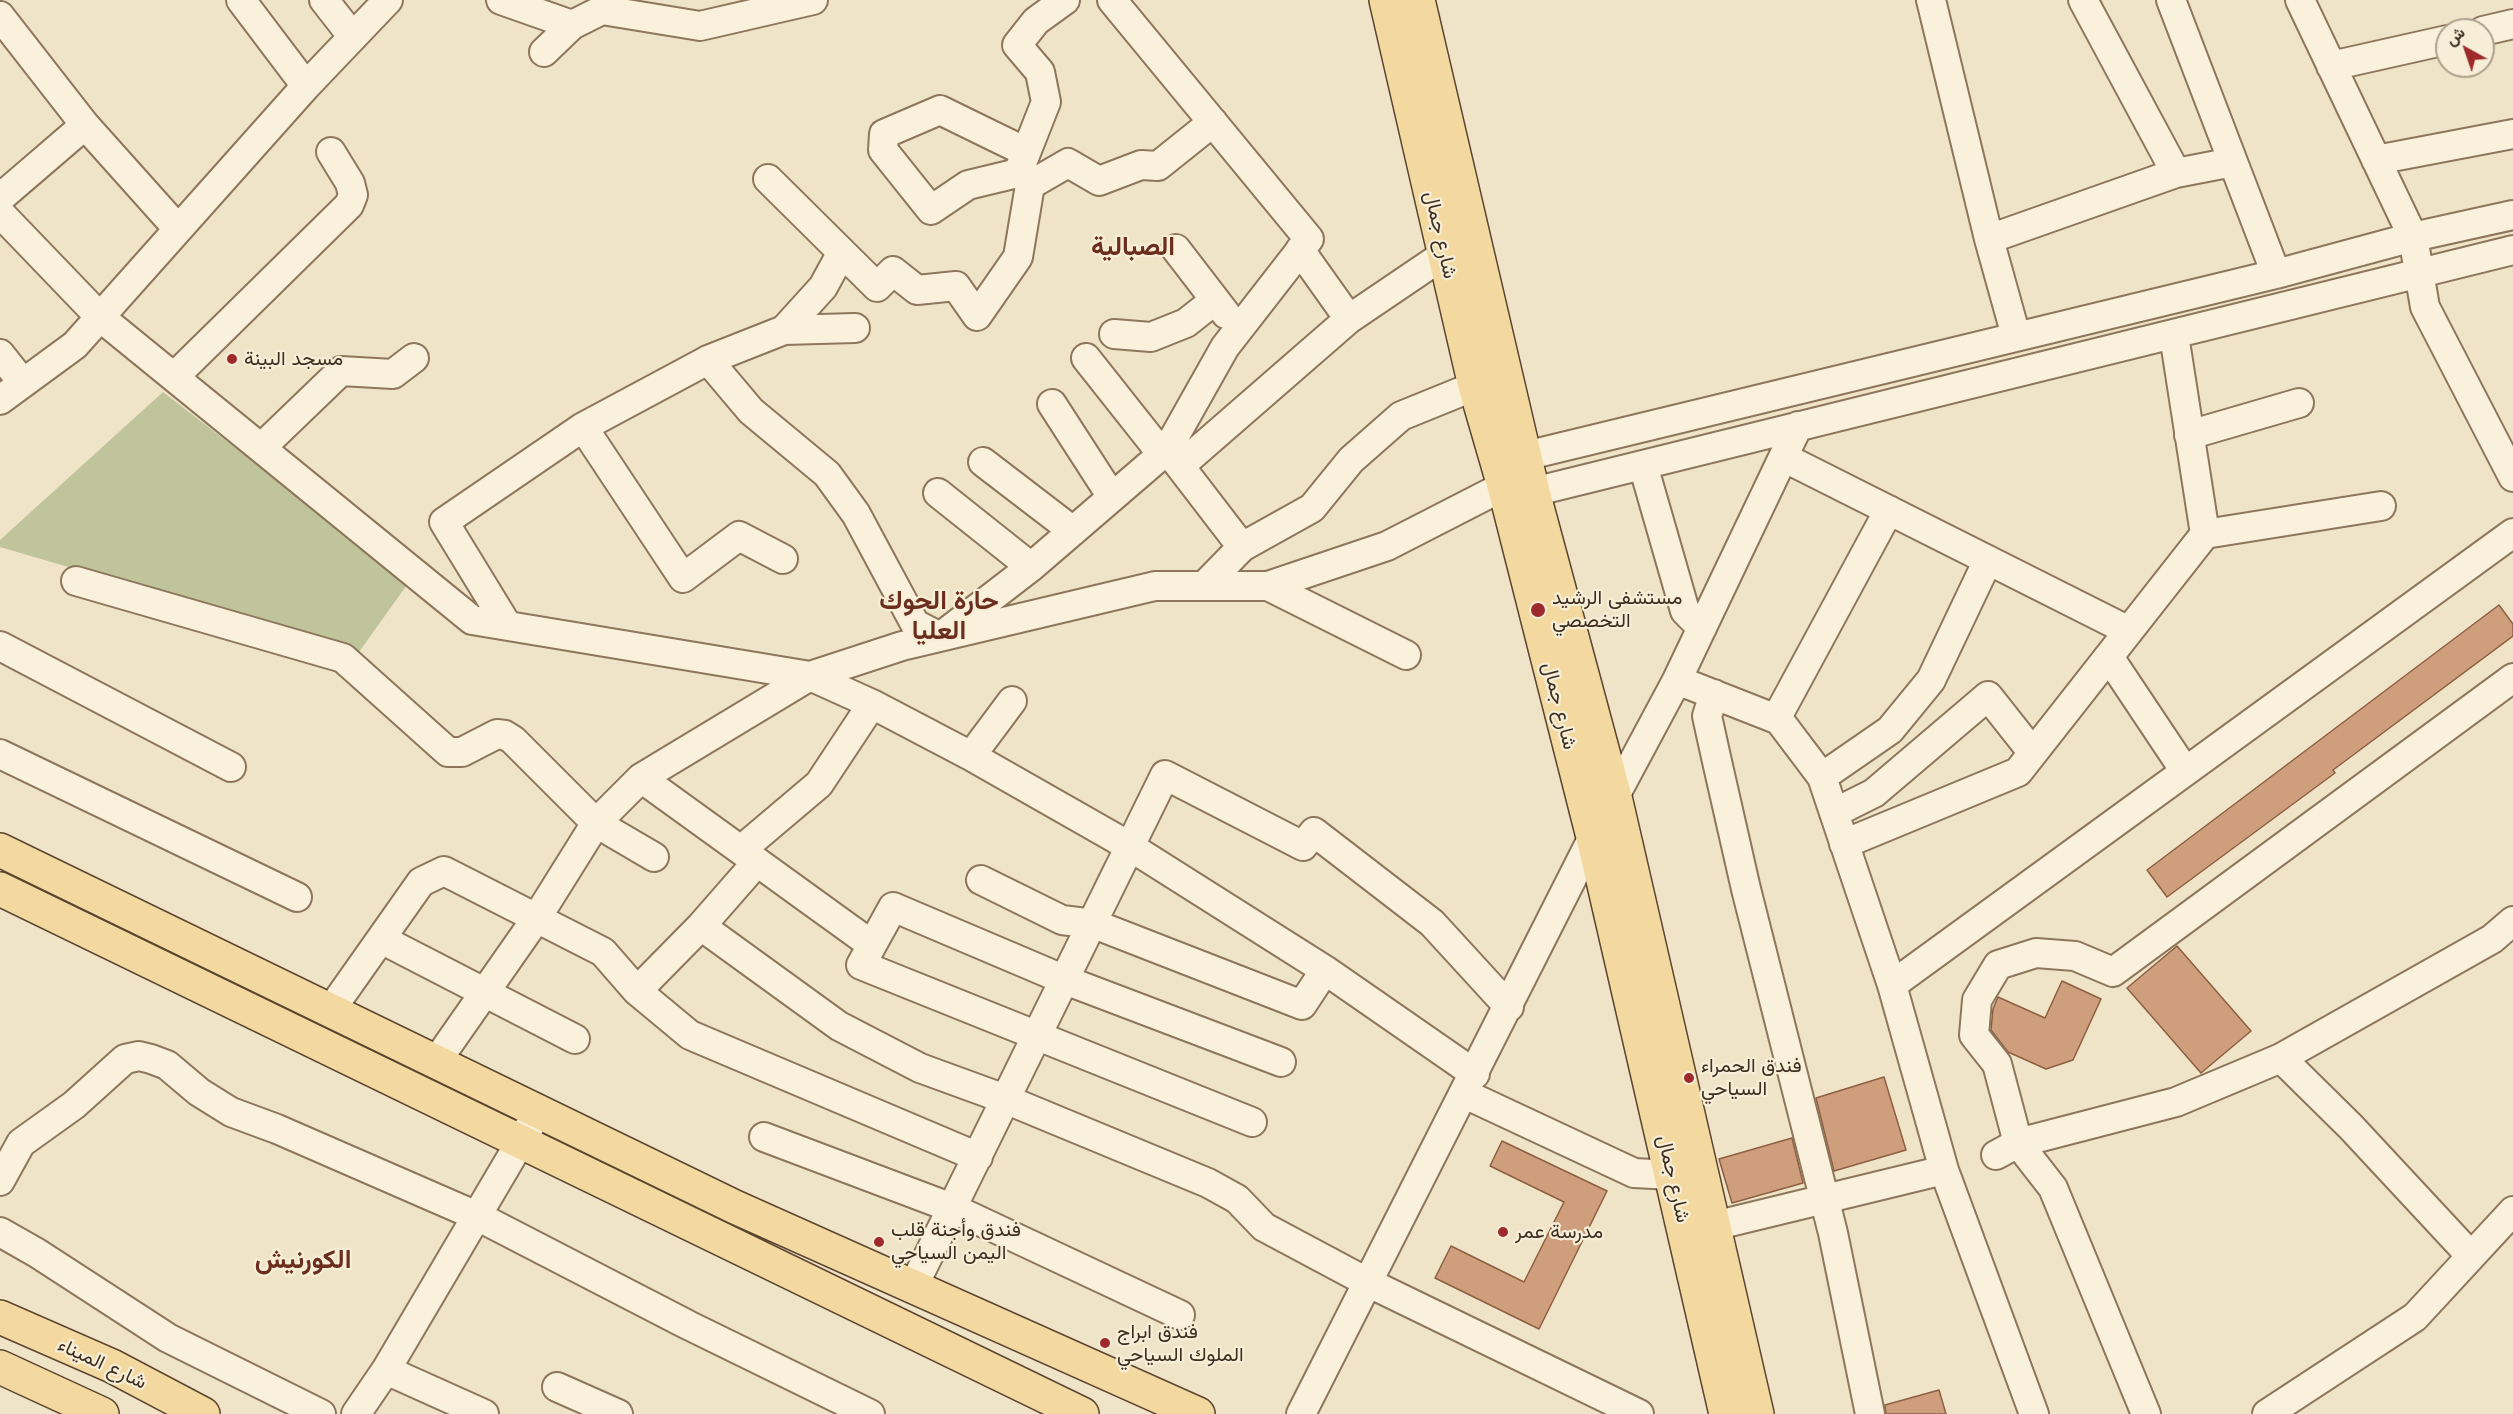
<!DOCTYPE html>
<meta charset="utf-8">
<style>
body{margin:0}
#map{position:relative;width:2513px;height:1414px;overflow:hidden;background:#f0e4c8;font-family:"Libre Baskerville",Vazirmatn,serif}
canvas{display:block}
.north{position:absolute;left:2435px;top:18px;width:60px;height:60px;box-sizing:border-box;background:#f7eed8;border:2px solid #ada18e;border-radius:50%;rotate:320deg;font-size:16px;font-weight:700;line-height:24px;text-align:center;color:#3d2e20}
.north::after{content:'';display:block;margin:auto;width:21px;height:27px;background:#9e2a2b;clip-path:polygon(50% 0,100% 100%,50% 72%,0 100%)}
</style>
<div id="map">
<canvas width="2513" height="1414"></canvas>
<div class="north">ش</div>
</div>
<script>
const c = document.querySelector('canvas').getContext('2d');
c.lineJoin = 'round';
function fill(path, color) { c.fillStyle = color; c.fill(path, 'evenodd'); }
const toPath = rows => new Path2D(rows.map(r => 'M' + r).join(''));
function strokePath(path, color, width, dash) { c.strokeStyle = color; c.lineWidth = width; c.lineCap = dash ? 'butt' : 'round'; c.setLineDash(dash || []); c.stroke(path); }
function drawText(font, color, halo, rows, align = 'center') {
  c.font = font + ' "Libre Baskerville",Vazirmatn,serif'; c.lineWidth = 4.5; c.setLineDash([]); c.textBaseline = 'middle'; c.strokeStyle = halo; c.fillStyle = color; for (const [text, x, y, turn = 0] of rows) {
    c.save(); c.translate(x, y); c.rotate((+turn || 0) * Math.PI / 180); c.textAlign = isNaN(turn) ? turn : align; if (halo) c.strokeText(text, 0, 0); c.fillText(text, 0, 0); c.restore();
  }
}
const cemetery = toPath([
 [163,392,409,582,359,652,0,547,0,540]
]);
const building = toPath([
 [2499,605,2513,624,2513,636,2333,770,2335,773,2167,897,2147,870,2499,605],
 [2177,946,2251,1031,2201,1073,2127,988,2177,946],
 [2062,981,2101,999,2073,1060,2046,1069,2008,1052,1991,1030,1993,1009,1998,997,2045,1018,2062,981],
 [1884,1077,1906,1150,1834,1171,1816,1098,1884,1077],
 [1792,1138,1803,1183,1732,1203,1719,1159,1792,1138],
 [1502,1141,1607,1191,1539,1329,1435,1278,1451,1246,1524,1282,1564,1202,1490,1166,1502,1141],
 [1939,1390,1946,1414,1886,1414,1885,1405,1939,1390]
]);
const minor = toPath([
 [241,0,306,86],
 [324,0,353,37],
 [501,0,572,25],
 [1931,0,1989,239,2016,336],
 [2083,0,2176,173],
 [2171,0,2276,274],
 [2300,0,2413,237,2425,307,2513,477],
 [0,16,85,125,178,229],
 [2483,31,2513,24],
 [544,52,572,25,602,10,700,26,813,0],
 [2331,66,2447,40],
 [2376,160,2513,134],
 [1020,168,1046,102,1040,72,1017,45,1036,21,1065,0],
 [1022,172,968,185,931,210,883,150,884,134,940,110,1026,152],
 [768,179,877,287,893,271,917,290,956,286,977,316,1018,257,1030,185,1068,163,1099,181,1141,165,1158,166,1213,122],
 [0,198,85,125],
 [0,213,100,317,472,620,810,676,872,704,971,756,1129,846,1325,970,1475,1074],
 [1989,239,2176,173,2233,162],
 [1176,249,1226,314],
 [1300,250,1349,319],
 [784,330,823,287,841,254],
 [1114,334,1151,337,1186,323,1215,300],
 [2174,335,2205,534],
 [0,354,23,383],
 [1086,358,1162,454],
 [708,360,751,411,827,474,856,514,915,624,940,637,1031,567,1167,450,1225,347,1309,239,1112,0],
 [174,377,349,205,353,195,350,183,331,152],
 [0,400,75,345,306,86,388,0],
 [1052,404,1112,497],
 [583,427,683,578,739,536,783,559],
 [2189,435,2299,403],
 [261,448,341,371,393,374,414,358],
 [1169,452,1242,547],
 [1525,456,2276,274,2413,237,2513,215],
 [1785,458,2129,631],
 [983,462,1073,531],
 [1643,465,1685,611,1702,628],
 [1180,466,1349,319,1445,254],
 [1533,492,2513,250],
 [938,493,1031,567],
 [76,581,343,658,448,752,462,752,497,734,505,735,513,740,596,823,654,857],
 [1204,586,1242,547,1312,508,1351,460,1401,416,1475,386],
 [1268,586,1387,546,1504,486],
 [507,625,444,522,583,427,708,360,784,330,855,328],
 [0,646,231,767],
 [2109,657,2185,771],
 [1677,680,1779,720,1822,777,1892,985,1944,1170,2034,1414],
 [1714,694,1707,716,1716,757,1746,889,1833,1233,1870,1414],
 [1776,719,1889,510],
 [0,754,297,897],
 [971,756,1012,701],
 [1822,777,1890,730,1931,680,1988,560],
 [641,778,872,945],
 [1834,813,1874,793,1988,696,2033,753],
 [1844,844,2018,772,2205,534,2381,506],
 [741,850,819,784,872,704],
 [981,880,1062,920,1094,924,1302,1005,1325,970],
 [701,926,839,1026,920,1068,1005,1099,1208,1183,1237,1199,1264,1227,1367,1282,1639,1414],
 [381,939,575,1039],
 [1892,985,2513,533],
 [637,991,701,926,757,862],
 [330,1011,421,882,444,871,603,952,637,991,690,1035,978,1157],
 [2281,1058,2492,939,2513,921],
 [436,1062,536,919,596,823,641,778,810,676,902,646,1155,586,1268,586,1406,655],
 [1465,1094,1634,1173,1672,1175],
 [1252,1122,861,965,893,907,1065,980,1281,1062],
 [764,1137,952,1208,1180,1315],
 [1996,1155,2018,1143,1997,1064,1974,1035,1977,1000,1998,965,2036,953,2075,956,2113,972,2513,678],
 [0,1181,21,1143,74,1105,125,1059,139,1056,151,1059,167,1065,199,1092,231,1112,277,1129,479,1217,688,1325,870,1414],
 [1693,1231,1944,1170],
 [0,1232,37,1253,168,1338,321,1414],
 [913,1287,1165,775,1303,846,1314,832,1432,923,1509,1007],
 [386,1370,484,1414],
 [557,1387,618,1414],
 [356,1414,386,1370,538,1112],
 [1301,1414,1593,837,1677,680,1798,426],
 [2146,1414,2053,1188,2018,1143,2176,1102,2281,1058,2351,1127,2471,1256],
 [2267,1414,2415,1317,2513,1211]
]);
const major = toPath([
 [1386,0,1475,386,1504,486,1593,837,1726,1414],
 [1418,0,1533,492,1615,797,1757,1414],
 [0,850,735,1207,1198,1414],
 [0,889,1082,1414],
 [0,1317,112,1366,203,1414],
 [0,1367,102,1414]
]);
const markers = [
 [232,359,6,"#9e2a2b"],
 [1538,610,8,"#9e2a2b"],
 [1689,1078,6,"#9e2a2b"],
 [1503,1232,6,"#9e2a2b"],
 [879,1242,6,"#9e2a2b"],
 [1105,1343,6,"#9e2a2b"]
];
const streetNames = [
 ["شارع جمال",1440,235,77],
 ["شارع جمال",1559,706,76],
 ["شارع جمال",1673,1179,77],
 ["شارع الميناء",102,1364,25]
];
const poiNames = [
 ["مسجد البينة",244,359],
 ["مستشفى الرشيد",1552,598],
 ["التخصصي",1552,621],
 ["فندق الحمراء",1701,1066],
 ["السياحي",1701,1089],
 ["فندق وأجنة قلب",891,1230],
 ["اليمن السياحي",891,1253],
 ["مدرسة عمر",1515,1232],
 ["فندق ابراج",1117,1332],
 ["الملوك السياحي",1117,1355]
];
const districtNames = [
 ["الصبالية",1133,248],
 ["حارة الحوك",939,602],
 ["العليا",939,632],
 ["الكورنيش",303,1261]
];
fill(cemetery, '#bfc49a');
fill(building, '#cf9f7d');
strokePath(building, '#8d5f41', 1.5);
strokePath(minor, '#8d765c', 32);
strokePath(major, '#5b4430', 36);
strokePath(minor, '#faf1dc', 28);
strokePath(major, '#f3d9a0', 33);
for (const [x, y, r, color] of markers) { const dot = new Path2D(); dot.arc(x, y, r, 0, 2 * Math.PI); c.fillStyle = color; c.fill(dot); strokePath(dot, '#f7eed8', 2); }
drawText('20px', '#3d2e20', '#f7eed8', streetNames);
drawText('20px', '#3d2e20', '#f7eed8', poiNames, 'left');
drawText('bold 26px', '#6b2e1e', '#f7eed8', districtNames);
</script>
